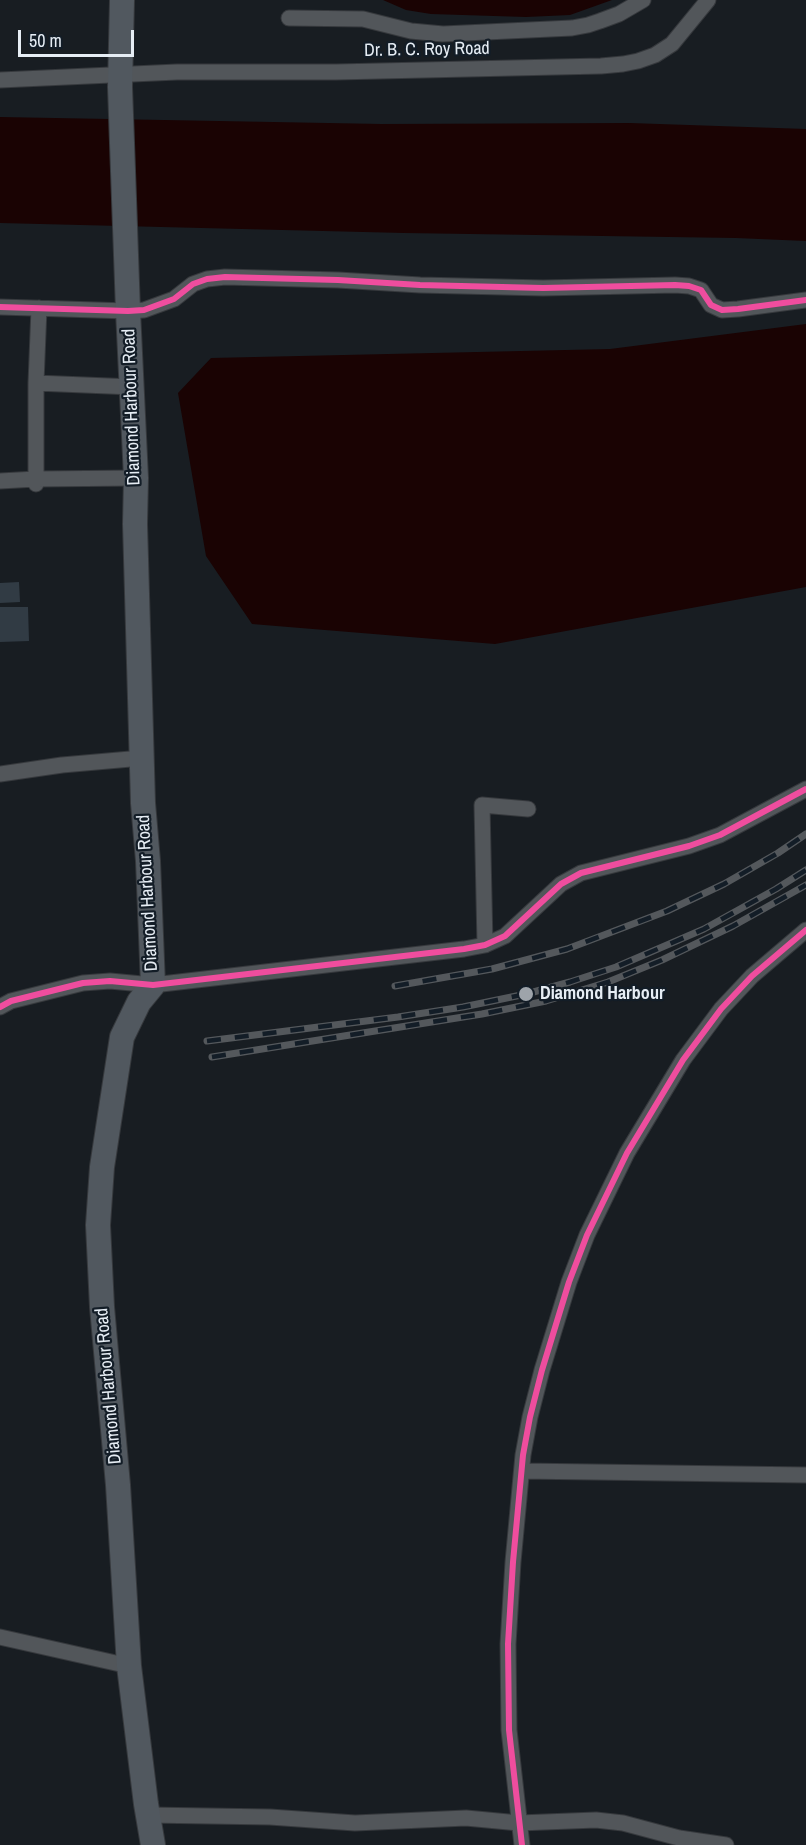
<!DOCTYPE html>
<style>
body{margin:0}
#map{position:relative;width:806px;height:1845px;overflow:hidden;background:#181d22;font-family:"Archivo Narrow",sans-serif}
canvas{display:block}
.scale{position:absolute;left:18px;top:30px;width:116px;height:27px;box-sizing:border-box;border:3px solid #e6edf4;border-top:0;padding-left:8px;font-size:18px;line-height:21px;white-space:nowrap;color:#e6edf4;-webkit-text-stroke:4px #131d27;paint-order:stroke}
</style>
<div id="map">
<canvas width="806" height="1845"></canvas>
<div class="scale">50 m</div>
</div>
<script>
const c = document.querySelector('canvas').getContext('2d');
c.lineJoin = 'round';
function fill(path, color) { c.fillStyle = color; c.fill(path, 'evenodd'); }
const toPath = rows => new Path2D(rows.map(r => 'M' + r).join(''));
function strokePath(path, color, width, dash) { c.strokeStyle = color; c.lineWidth = width; c.lineCap = dash ? 'butt' : 'round'; c.setLineDash(dash || []); c.stroke(path); }
function drawText(font, color, halo, rows, align = 'center') {
  c.font = font + ' "Archivo Narrow",sans-serif'; c.lineWidth = 4.5; c.setLineDash([]); c.textBaseline = 'middle'; c.strokeStyle = halo; c.fillStyle = color; for (const [text, x, y, turn = 0] of rows) {
    c.save(); c.translate(x, y); c.rotate((+turn || 0) * Math.PI / 180); c.textAlign = isNaN(turn) ? turn : align; if (halo) c.strokeText(text, 0, 0); c.fillText(text, 0, 0); c.restore();
  }
}
const water = toPath([
 [383,0,612,0,570,15,526,17,431,14,406,10],
 [0,117,382,124,630,123,806,129,806,241,736,238,404,233,0,223],
 [806,324,806,587,495,644,252,624,206,556,178,393,211,358,610,349]
]);
const building = toPath([
 [19,582,20,602,0,603,0,583],
 [0,607,28,607,29,641,0,642]
]);
const minor = toPath([
 [289,18,363,19,411,31,443,34,572,28,588,25,600,21,619,14,643,0],
 [0,80,177,72,336,72,601,66,623,64,638,61,655,55,672,44,708,0],
 [0,307,128,311,144,310,174,299,193,284,207,279,225,277,338,280,420,285,543,288,675,285,689,286,701,290,711,305,722,310,738,309,806,300],
 [36,383,133,387],
 [0,481,36,479,136,478],
 [36,484,36,383,39,308],
 [0,774,62,765,142,758],
 [485,945,482,805,528,809],
 [0,1007,11,1001,83,983,110,981,153,985,464,949,485,945,505,936,561,884,581,873,689,846,720,835,806,789],
 [522,1471,806,1475],
 [0,1637,129,1666],
 [148,1815,270,1817,355,1823,466,1818,519,1823,596,1820,623,1823,679,1838,726,1845],
 [522,1845,509,1730,508,1644,513,1562,523,1455,530,1417,542,1370,569,1282,587,1235,627,1153,683,1060,721,1009,752,976,806,930]
]);
const trunk = toPath([
 [122,0,120,87,128,311,136,478,135,524,143,803,148,861,153,985,139,1002,122,1037,102,1167,98,1225,102,1307,118,1485,129,1666,146,1804,153,1845]
]);
const rail = toPath([
 [395,986,492,969,567,949,667,911,724,884,778,853,806,834],
 [207,1041,398,1017,463,1007,526,994,570,982,616,967,704,929,776,889,806,870],
 [212,1057,482,1014,546,1001,608,982,662,960,733,926,806,885]
]);
const cycleway = toPath([
 [0,307,128,311,144,310,174,299,193,284,207,279,225,277,338,280,420,285,543,288,675,285,689,286,701,290,711,305,722,310,738,309,806,300],
 [0,1007,11,1001,83,983,110,981,153,985,464,949,485,945,505,936,561,884,581,873,689,846,720,835,806,789],
 [522,1845,509,1730,508,1644,513,1562,523,1455,530,1417,542,1370,569,1282,587,1235,627,1153,683,1060,721,1009,752,976,806,930]
]);
const markers = [
 [526,994,8,"#9ea4aa"]
];
const streetNames = [
 ["Dr. B. C. Roy Road",427,50,-1],
 ["Diamond Harbour Road",132,407,-92],
 ["Diamond Harbour Road",148,893,-93],
 ["Diamond Harbour Road",109,1386,-95]
];
const poiNames = [
 ["Diamond Harbour",540,994]
];
fill(water, '#1a0303');
fill(building, '#313b44');
strokePath(minor, '#36393d', 17);
strokePath(trunk, '#36393d', 26);
strokePath(minor, '#52565a', 15);
strokePath(trunk, '#51585f', 24);
strokePath(rail, '#54585c', 7);
strokePath(rail, '#131d27', 4.5, [14]);
strokePath(cycleway, '#ef4d9e', 6);
for (const [x, y, r, color] of markers) { const dot = new Path2D(); dot.arc(x, y, r, 0, 2 * Math.PI); c.fillStyle = color; c.fill(dot); strokePath(dot, '#131d27', 2); }
drawText('18px', '#e6edf4', '#131d27', streetNames);
drawText('bold 18px', '#e6edf4', '#131d27', poiNames, 'left');
</script>
